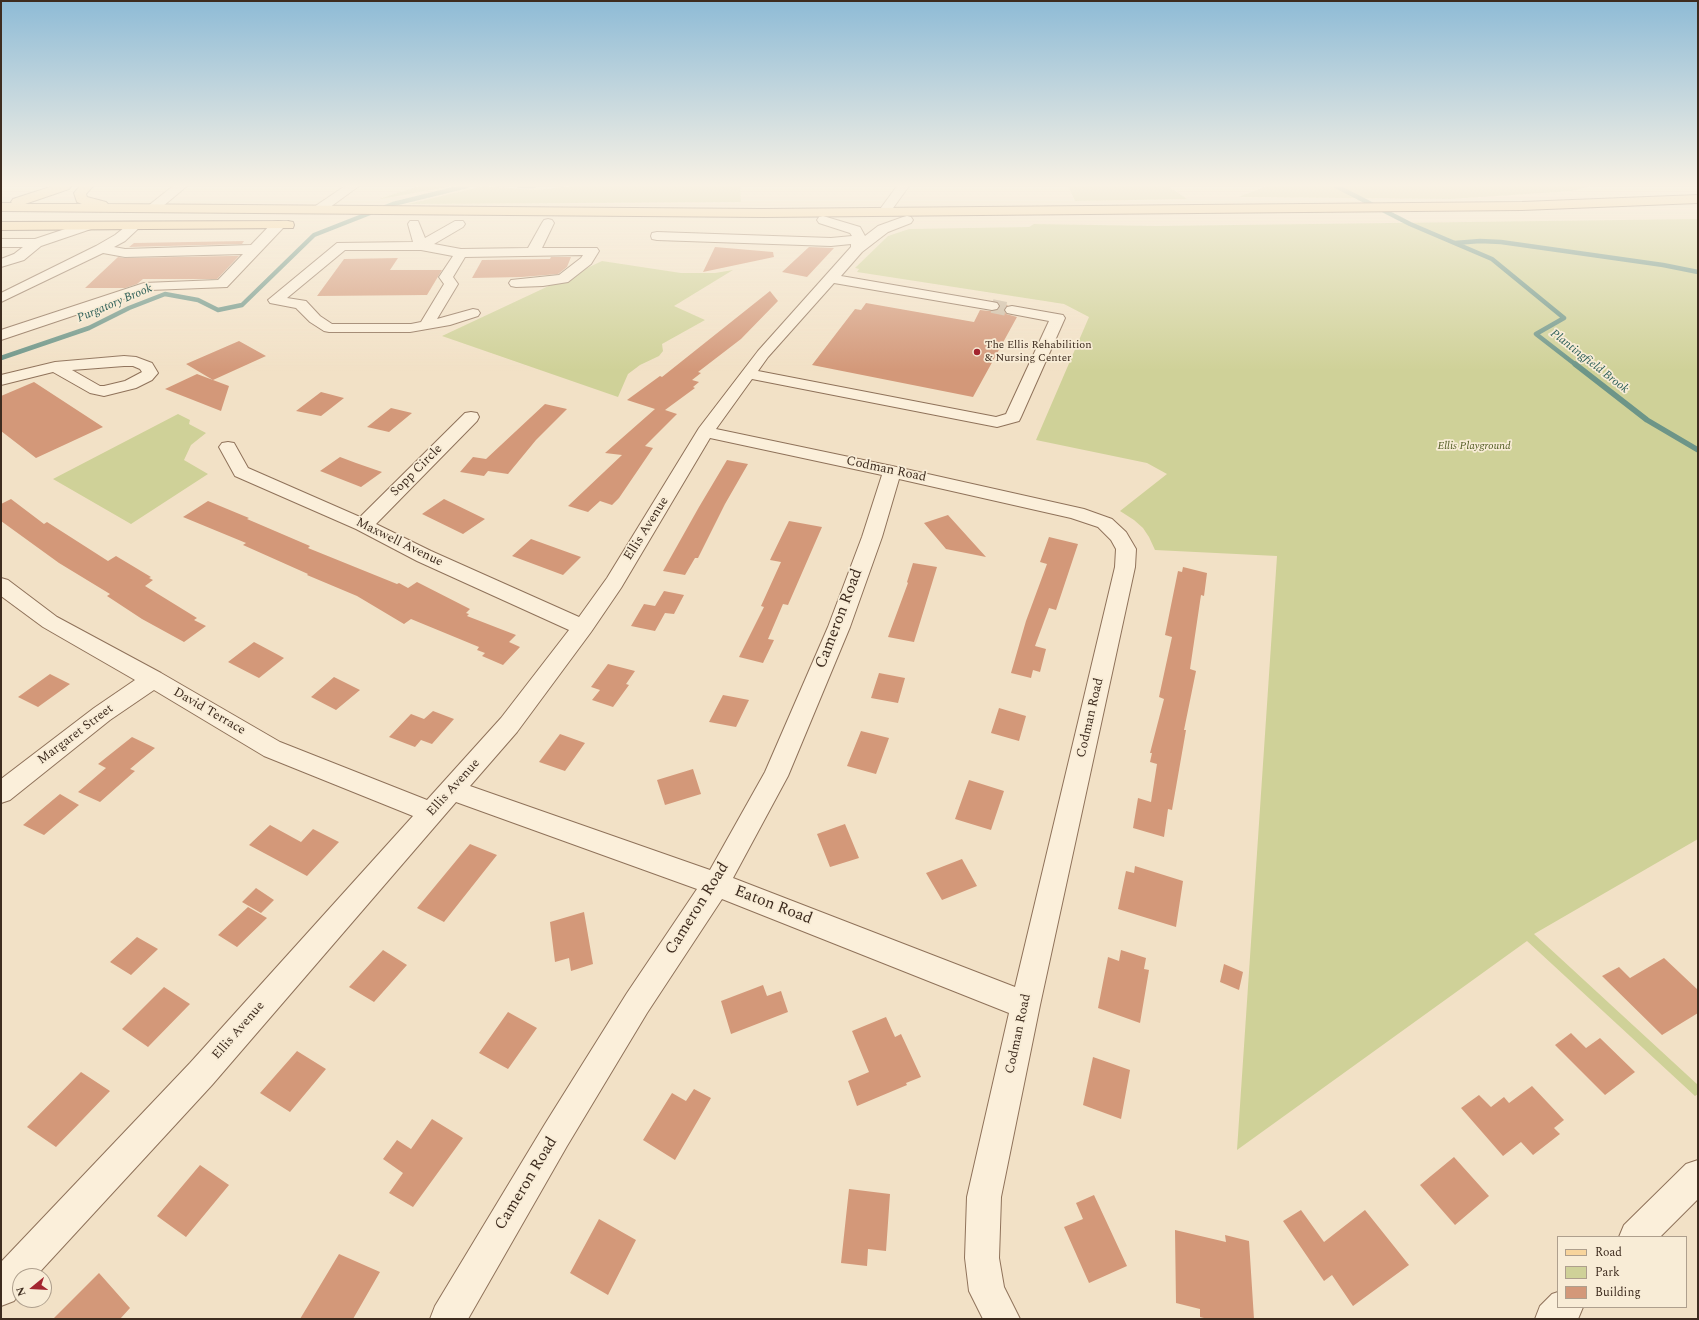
<!DOCTYPE html>
<style>
body{margin:0}
#map{position:relative;width:1699px;height:1320px;overflow:hidden;background:#f2e1c6;font-family:Spectral,serif}
canvas{display:block}
.frame{position:absolute;inset:0;border:2px solid #3e2c1f;pointer-events:none}
.legend{position:absolute;left:1557px;top:1236px;width:130px;height:72px;box-sizing:border-box;background:#f8ecd6;border:1px solid #ae9f8d;margin:0;padding:5px 7px;list-style:none;font-size:12px;color:#3e2c1f}
.legend li{display:flex;align-items:center;gap:8px;height:20px}
.legend b{width:20px;border:1px solid #ae9f8d}
.north{position:absolute;left:12px;top:1268px;width:40px;height:40px;box-sizing:border-box;background:#f8ecd6;border:1px solid #ae9f8d;border-radius:50%;rotate:252deg;font-size:11px;font-weight:700;line-height:16px;text-align:center;color:#3e2c1f}
.north::after{content:'';display:block;margin:auto;width:14px;height:18px;background:#a3252f;clip-path:polygon(50% 0,100% 100%,50% 72%,0 100%)}
</style>
<div id="map">
<canvas width="1699" height="1320"></canvas>
<div class="frame"></div>
<ul class="legend">
<li><b style="height:5px;background:#f7d49c"></b>Road</li>
<li><b style="height:11px;background:#cfd198"></b>Park</li>
<li><b style="height:11px;background:#d39879"></b>Building</li>
</ul>
<div class="north">N</div>
</div>
<script>
const c = document.querySelector('canvas').getContext('2d');
c.lineJoin = 'round';
function fill(path, color) { c.fillStyle = color; c.fill(path, 'evenodd'); }
const toPath = rows => new Path2D(rows.map(r => 'M' + r).join(''));
function strokePath(path, color, width, dash) { c.strokeStyle = color; c.lineWidth = width; c.lineCap = dash ? 'butt' : 'round'; c.setLineDash(dash || []); c.stroke(path); }
function drawText(font, color, halo, rows, align = 'center') {
  c.font = font + ' Spectral,serif'; c.lineWidth = 3.5; c.setLineDash([]); c.textBaseline = 'middle'; c.strokeStyle = halo; c.fillStyle = color; for (const [text, x, y, turn = 0] of rows) {
    c.save(); c.translate(x, y); c.rotate((+turn || 0) * Math.PI / 180); c.textAlign = isNaN(turn) ? turn : align; if (halo) c.strokeText(text, 0, 0); c.fillText(text, 0, 0); c.restore();
  }
}
const green = toPath([
 [419,186,452,186,376,200],
 [484,186,536,190,572,186,740,186,741,202,408,204],
 [1068,186,1168,186,1187,199,1075,201],
 [1266,186,1591,186,1572,191,1451,199,1239,197],
 [1698,219,1698,839,1534,934,1698,1085,1698,1094,1695,1096,1527,941,1237,1150,1277,556,1155,550,1149,537,1143,528,1134,520,1120,511,1167,474,1147,463,1036,440,1089,317,1064,304,857,272,859,269,855,268,888,236,909,229,1029,227,1034,224,1157,226],
 [602,261,681,273,715,273,733,270,674,306,705,320,662,344,663,351,659,356,640,365,628,374,618,397,442,336],
 [178,414,190,420,189,424,206,433,191,445,184,460,208,474,131,524,53,479]
]);
const streamFar1 = toPath([
 [519,186,534,186],
 [1336,186,1410,224,1492,259,1564,318,1536,334,1576,365],
 [1455,243,1480,241,1501,242,1663,265,1698,272],
 [1,358,89,328,129,308,165,294,198,300,218,310,242,305,314,235,393,204,467,186]
]);
const stream = toPath([
 [1575,364,1647,420,1698,450]
]);
const building = toPath([
 [244,241,242,244,129,247,134,243],
 [715,247,773,252,774,257,703,272],
 [809,247,834,248,807,277,782,272],
 [231,256,239,256,217,279,143,279,137,284,125,288,85,288,118,257,125,258],
 [551,257,571,257,567,267,558,274,522,277,472,278,482,260,550,259],
 [398,258,390,270,442,270,427,295,317,296,344,259],
 [770,291,778,301,741,339,698,372,701,373,692,380,699,382,693,387,695,388,665,410,677,414,645,446,653,448,619,498,612,505,600,501,588,512,568,506,622,455,605,453,655,409,627,400,660,376,662,377],
 [866,303,974,322,980,310,989,311,997,310,1000,307,999,304,1008,305,1004,309,1006,314,1017,317,973,397,812,365,855,309,861,310],
 [239,341,266,356,213,380,186,364],
 [197,374,229,386,221,411,165,389],
 [34,382,103,427,36,458,1,431,1,396],
 [321,392,344,398,321,416,296,411],
 [545,404,567,409,536,440,508,474,488,471,484,476,460,472,473,457,486,459],
 [391,408,412,413,389,432,367,427],
 [340,457,356,463,382,472,361,487,320,471],
 [727,460,748,464,725,504,698,558,695,558,685,575,663,571,699,507],
 [11,499,44,524,47,522,108,561,116,556,151,577,149,578,153,580,145,586,197,618,194,620,206,626,184,642,142,619,107,596,110,594,59,563,1,521,1,504],
 [444,499,485,519,463,534,422,514],
 [208,501,249,518,247,519,310,546,308,548,397,584,399,583,408,588,417,582,470,609,466,613,469,614,467,616,516,635,509,642,520,647,503,665,482,656,485,653,477,650,479,647,411,619,404,624,357,596,307,575,308,574,243,545,246,543,183,517],
 [948,515,986,557,946,549,924,523],
 [789,521,822,527,788,605,783,604,768,639,774,640,763,663,739,657,764,607,761,606,781,562,770,560],
 [1049,537,1078,544,1056,610,1049,608,1035,646,1046,649,1040,672,1033,670,1031,678,1011,673,1026,621,1047,564,1040,562],
 [531,539,581,557,563,575,512,556],
 [913,563,937,567,914,642,888,637,908,583,907,582],
 [1183,567,1207,573,1204,596,1201,595,1190,669,1196,671,1184,730,1186,730,1172,810,1168,809,1164,837,1133,828,1138,798,1151,802,1157,764,1150,762,1152,753,1150,753,1164,699,1159,697,1172,637,1165,635,1178,571,1182,572],
 [664,591,684,595,674,614,665,613,655,631,631,626,644,604,655,606],
 [254,642,284,658,259,678,228,662],
 [608,664,635,671,626,684,629,685,613,707,592,700,600,690,591,687],
 [879,673,905,678,898,703,871,698],
 [50,674,70,684,38,707,18,697],
 [334,677,360,690,336,710,311,697],
 [723,695,749,700,736,727,709,722],
 [999,708,1026,716,1019,741,991,733],
 [433,711,454,719,432,744,421,740,415,747,389,737,411,714,424,719],
 [861,731,889,738,876,774,847,766],
 [560,734,585,743,565,771,539,762],
 [132,737,155,748,130,769,135,771,100,802,78,792,106,768,98,764],
 [693,769,701,794,665,805,657,780],
 [969,780,1004,791,991,830,955,819],
 [60,794,79,805,44,835,23,825],
 [845,824,859,858,830,867,817,834],
 [270,825,301,842,313,829,339,842,307,876,249,845],
 [470,844,497,855,444,922,417,908],
 [962,859,977,886,942,900,926,873],
 [1135,866,1183,881,1176,927,1118,909,1126,871,1134,873],
 [256,888,274,900,261,913,242,902],
 [248,907,267,918,237,947,218,935],
 [584,912,593,964,571,971,569,958,555,962,550,922],
 [137,937,158,949,131,975,110,962],
 [383,950,407,965,374,1002,349,987],
 [1121,950,1146,958,1144,969,1149,970,1140,1023,1098,1008,1108,957,1119,961],
 [1664,958,1698,990,1698,1013,1662,1035,1602,976,1619,967,1630,978],
 [1224,964,1243,972,1239,990,1220,982],
 [763,985,767,996,781,991,788,1012,731,1034,721,1001],
 [164,987,190,1004,148,1047,122,1029],
 [508,1012,537,1028,508,1069,479,1053],
 [886,1017,895,1037,901,1034,921,1077,906,1083,907,1085,857,1106,848,1081,869,1072,852,1031],
 [1571,1033,1586,1048,1600,1038,1635,1072,1605,1095,1555,1045],
 [297,1051,326,1069,290,1112,260,1093],
 [1093,1057,1130,1070,1121,1119,1083,1105],
 [81,1072,110,1091,56,1147,27,1127],
 [1532,1086,1564,1120,1554,1128,1560,1134,1533,1155,1521,1142,1503,1156,1461,1108,1479,1095,1491,1107,1504,1097,1509,1103],
 [694,1089,711,1098,675,1160,643,1140,672,1093,686,1101],
 [432,1119,463,1138,413,1207,389,1193,403,1173,383,1159,397,1140,411,1149],
 [1454,1157,1489,1196,1455,1225,1420,1185],
 [200,1165,229,1185,186,1237,157,1216],
 [849,1189,890,1194,886,1251,868,1249,867,1266,841,1263],
 [1094,1195,1127,1266,1089,1283,1064,1227,1083,1219,1076,1203],
 [1301,1210,1324,1242,1365,1210,1409,1265,1353,1306,1332,1275,1324,1281,1283,1221],
 [599,1219,636,1240,608,1295,570,1273],
 [1175,1230,1226,1242,1225,1235,1249,1241,1254,1319,1208,1319,1200,1317,1200,1309,1176,1303],
 [339,1254,380,1272,353,1319,300,1319],
 [99,1273,130,1308,120,1319,53,1319]
]);
const minorTunnel = toPath([
 [992,306,1012,310]
]);
const minor = toPath([
 [173,186,187,186,156,212,148,212,146,209,148,206,173,186],
 [345,186,359,186,322,213,314,213,312,210,314,207,345,186],
 [897,186,909,186,888,215,880,215,878,212,897,186],
 [823,216,860,227,865,236,878,226,903,217,907,216,911,217,913,220,911,223,888,232,862,252,841,276,992,302,997,303,999,306,997,309,992,310,834,283,768,357,758,371,996,417,1006,414,1049,321,1012,314,1007,313,1005,310,1007,307,1012,306,1063,315,1065,318,1021,417,1019,421,997,427,752,379,716,429,892,466,1084,509,1112,519,1126,532,1136,549,1135,567,1040,1005,1001,1197,999,1258,1004,1287,1020,1319,983,1319,969,1291,965,1258,967,1197,1009,1013,722,899,647,1013,567,1146,468,1319,430,1319,435,1306,545,1124,627,993,697,889,456,802,212,1085,36,1276,20,1276,20,1293,14,1301,1,1306,1,1262,190,1063,413,816,264,756,154,690,110,720,10,800,1,803,1,779,94,708,135,680,43,627,1,596,1,578,8,580,57,617,161,673,280,742,427,800,501,718,569,630,417,561,356,529,235,476,219,447,222,443,228,442,234,443,248,468,360,517,465,413,471,412,477,413,479,417,477,421,376,524,431,551,579,617,607,578,699,428,758,351,851,247,851,244,831,246,657,240,652,239,651,236,652,233,657,232,831,238,852,236,850,233,819,223,817,220,819,217,823,216],
 [710,438,882,475,862,537,828,627,765,772,710,870,470,786,517,732,591,632,621,588,710,438],
 [899,479,1071,518,1098,527,1111,540,1116,549,1115,567,1015,987,733,878,788,776,850,627,882,537,899,479],
 [548,219,552,220,554,223,542,248,597,248,599,251,591,264,568,282,543,286,516,287,511,286,509,283,511,280,559,275,581,258,583,255,465,257,453,277,458,284,437,319,473,309,478,310,480,313,478,316,450,325,410,332,329,332,324,331,310,322,296,308,270,303,268,300,337,243,413,242,408,224,410,221,418,221,425,238,455,221,463,221,465,224,463,227,434,244,461,249,528,248,542,223,544,220,548,219],
 [345,250,421,250,453,256,439,277,444,284,421,322,411,324,332,324,320,316,306,301,287,298,345,250],
 [278,221,283,222,284,225,283,228,227,287,150,290,1,340,1,330,144,283,218,280,243,254,125,257,103,253,1,302,1,293,96,246,115,235,130,223,140,223,141,226,125,241,114,247,125,249,251,245,273,222,278,221],
 [86,222,91,223,92,226,91,229,41,246,24,260,1,267,1,259,14,254,23,247,1,247,1,239,35,239,86,222],
 [124,356,136,357,152,363,158,373,152,380,136,388,104,396,90,393,53,372,1,385,1,375,55,362,124,356],
 [124,366,133,366,140,369,142,372,125,381,104,386,100,386,72,370,124,366],
 [1698,1160,1698,1199,1660,1237,1619,1237,1624,1225,1686,1164,1698,1160],
 [1558,1292,1558,1307,1583,1307,1578,1319,1535,1319,1540,1306,1552,1294,1558,1292]
]);
const major = toPath([
 [53,186,71,186,69,189,25,204,82,204,77,202,74,193,80,186,93,186,86,194,87,197,106,202,108,204,764,209,1522,202,1698,195,1698,203,1522,210,764,217,1,211,1,203,12,203,11,202,13,199,53,186],
 [288,221,293,222,294,225,293,228,1,230,1,222,288,221]
]);
const markers = [
 [977,352,4,"#a3252f"]
];
const farPoinames = [
 ["The Ellis Rehabilition",985,346],
 ["& Nursing Center",985,359]
];
const farParknames = [
 ["Ellis Playground",1474,447]
];
const farWaternames = [
 ["Purgatory Brook",115,304,-23],
 ["Plantingfield Brook",1589,362,38]
];
const streetNames = [
 ["Codman Road",886,470,12],
 ["Sopp Circle",417,471,-45],
 ["Ellis Avenue",647,529,-58],
 ["Maxwell Avenue",399,543,26],
 ["David Terrace",209,712,30],
 ["Codman Road",1091,718,-77],
 ["Margaret Street",76,735,-37],
 ["Ellis Avenue",454,788,-48],
 ["Ellis Avenue",239,1031,-49],
 ["Codman Road",1019,1034,-78]
];
const nearStreetnames = [
 ["Cameron Road",840,619,-69],
 ["Eaton Road",773,906,21],
 ["Cameron Road",698,909,-58],
 ["Cameron Road",527,1184,-59]
];
fill(green, '#cfd198');
strokePath(streamFar1, '#6d9588', 4.5);
strokePath(stream, '#6d9588', 5.5);
fill(building, '#d39879');
strokePath(minorTunnel, '#cebda5', 14, [14, 7]);
strokePath(minor, '#8f725a', 2);
strokePath(major, '#5d402e', 2);
fill(minor, '#fbefda');
fill(major, '#f7d49c');
const sky = c.createLinearGradient(0, 0, 0, 371);
sky.addColorStop(0, '#8ebbd6');
sky.addColorStop(0.5, '#f9f2e5');
sky.addColorStop(1, '#f9f2e500');
c.fillStyle = sky;
c.fillRect(0, 0, 1699, 371);
for (const [x, y, r, color] of markers) { const dot = new Path2D(); dot.arc(x, y, r, 0, 2 * Math.PI); c.fillStyle = color; c.fill(dot); strokePath(dot, '#f8ecd6', 1.5); }
drawText('11px', '#3e2c1f', '#f8ecd6', farPoinames, 'left');
drawText('italic 11px', '#525c24', '#f8ecd6', farParknames);
drawText('italic 12px', '#2d5f58', '#f8ecd6', farWaternames);
drawText('13px', '#3e2c1f', '#f8ecd6', streetNames);
drawText('16px', '#3e2c1f', '#f8ecd6', nearStreetnames);
</script>
